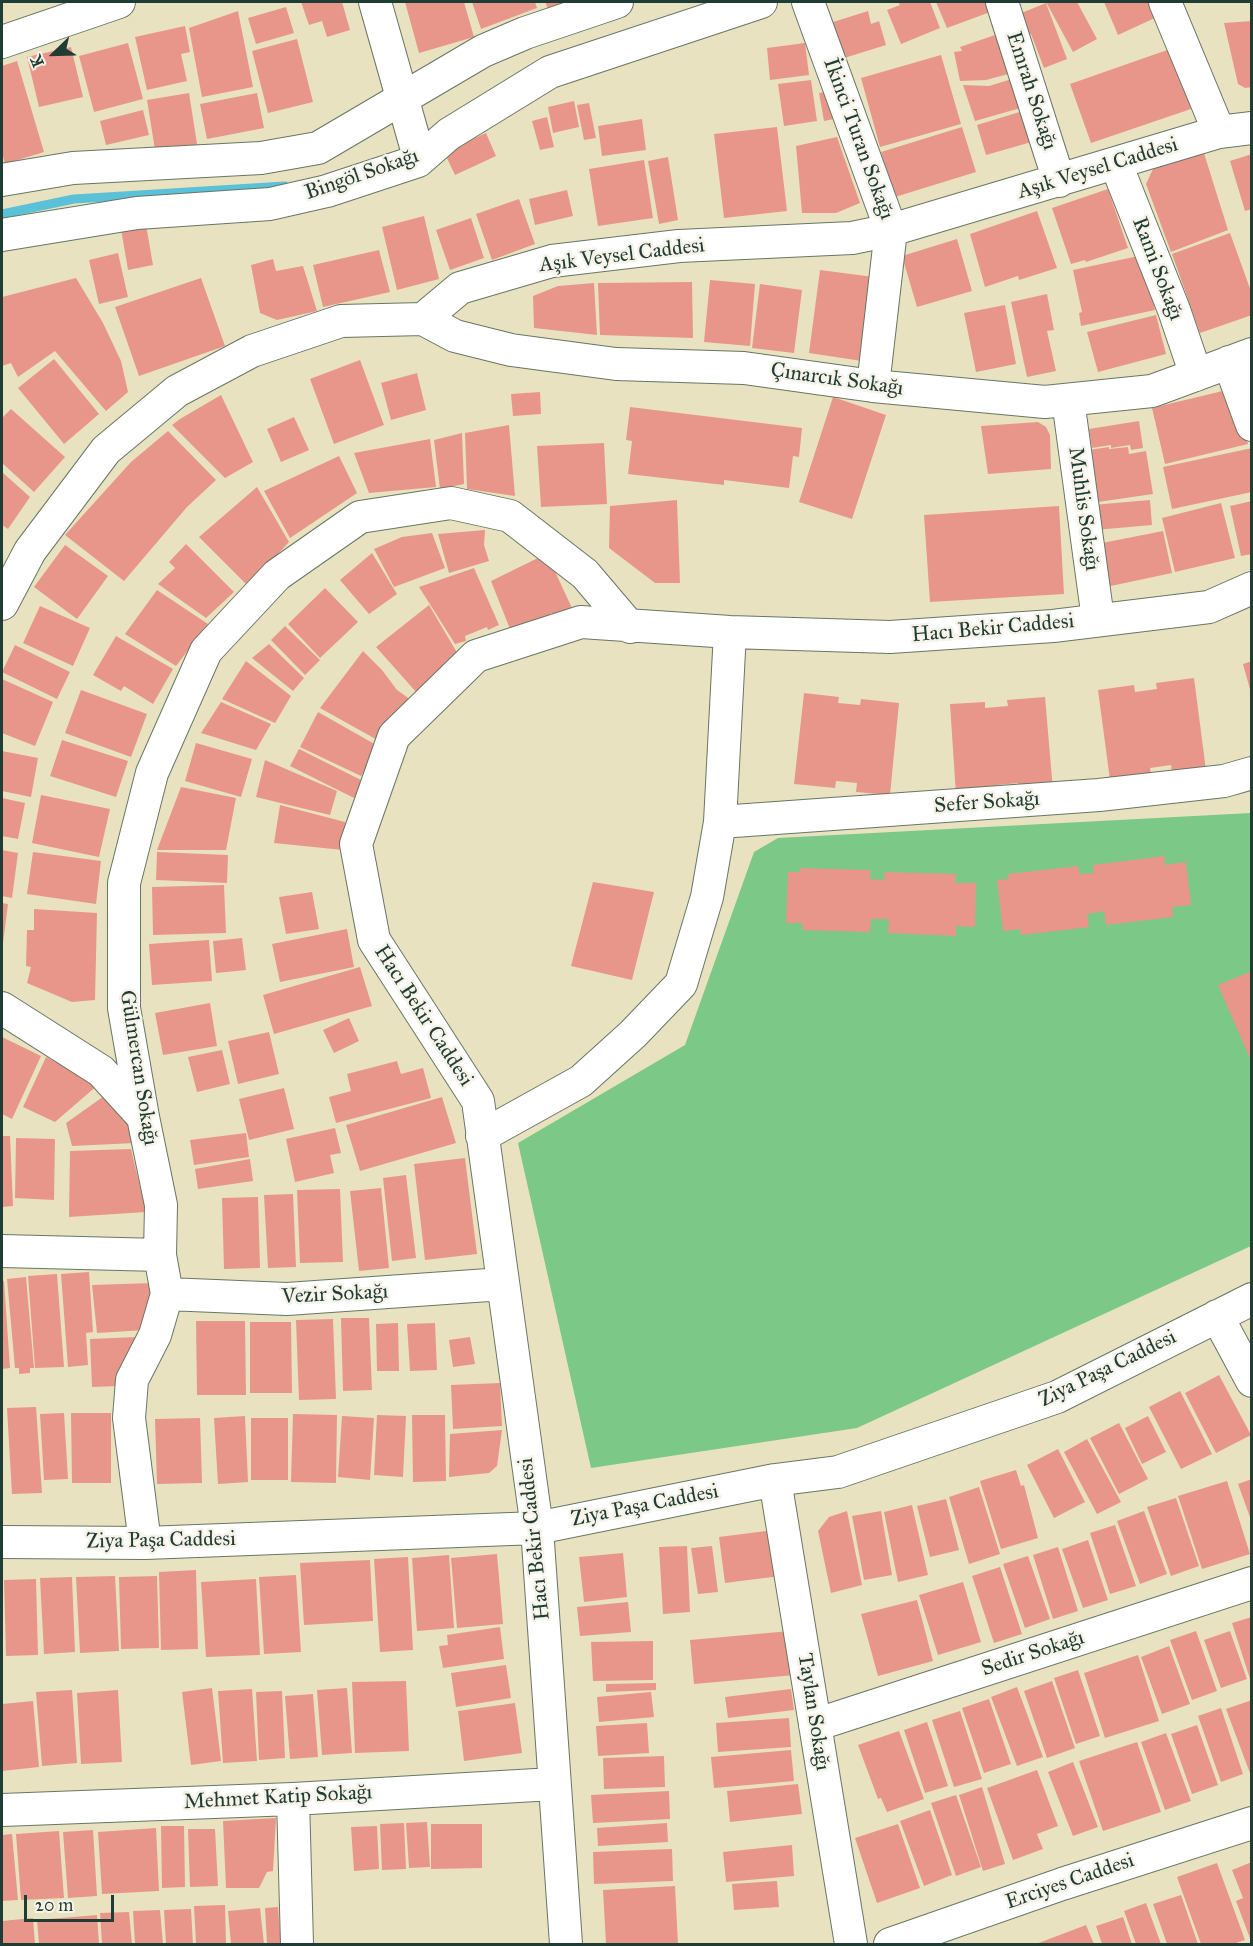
<!DOCTYPE html>
<meta charset="utf-8">
<style>
body{margin:0}
#map{position:relative;width:1253px;height:1946px;overflow:hidden;background:#e9e2c0;font-family:"IM FELL Great Primer",serif}
canvas{display:block}
.frame{position:absolute;inset:0;border:3px solid #1f3d34;pointer-events:none}
.north{position:absolute;left:24px;top:24px;width:60px;height:60px;-webkit-text-stroke:4px #f7f3e8;paint-order:stroke;rotate:247deg;font-size:16px;font-weight:700;line-height:24px;text-align:center;color:#1f3d34}
.north::after{content:'';display:block;margin:auto;width:21px;height:27px;background:#1f3d34;clip-path:polygon(50% 0,100% 100%,50% 72%,0 100%)}
.scale{position:absolute;left:24px;top:1895px;width:90px;height:27px;box-sizing:border-box;border:3px solid #1f3d34;border-top:0;padding-left:8px;font-size:18px;line-height:21px;white-space:nowrap;color:#1f3d34;-webkit-text-stroke:4px #f7f3e8;paint-order:stroke}
</style>
<div id="map">
<canvas width="1253" height="1946"></canvas>
<div class="frame"></div>
<div class="north">K</div>
<div class="scale">20 m</div>
</div>
<script>
const c = document.querySelector('canvas').getContext('2d');
c.lineJoin = 'round';
function fill(path, color) { c.fillStyle = color; c.fill(path, 'evenodd'); }
const toPath = rows => new Path2D(rows.map(r => 'M' + r).join(''));
function strokePath(path, color, width, dash) { c.strokeStyle = color; c.lineWidth = width; c.lineCap = dash ? 'butt' : 'round'; c.setLineDash(dash || []); c.stroke(path); }
function drawText(font, color, halo, rows, align = 'center') {
  c.font = font + ' "IM FELL Great Primer",serif'; c.lineWidth = 5; c.setLineDash([]); c.textBaseline = 'middle'; c.strokeStyle = halo; c.fillStyle = color; for (const [text, x, y, turn = 0] of rows) {
    c.save(); c.translate(x, y); c.rotate((+turn || 0) * Math.PI / 180); c.textAlign = isNaN(turn) ? turn : align; if (halo) c.strokeText(text, 0, 0); c.fillText(text, 0, 0); c.restore();
  }
}
const green = toPath([
 [1251,813,1251,1246,857,1428,591,1468,518,1143,685,1045,754,852,778,838]
]);
const stream = toPath([
 [2,214,74,199,285,186]
]);
const building = toPath([
 [301,2,342,2,350,30,327,37,322,21,309,25],
 [405,2,464,2,474,37,419,53],
 [472,2,535,2,537,8,481,29],
 [545,2,583,2,551,15],
 [898,2,930,2,940,28,901,44,887,10,900,5],
 [936,2,990,2,993,11,947,28],
 [1046,2,1077,2,1097,39,1073,52],
 [1104,2,1150,2,1157,17,1118,35],
 [1046,3,1067,59,1044,68,1031,34,1023,37,1014,16],
 [286,7,294,33,256,44,248,18],
 [238,11,253,87,202,97,189,28],
 [868,11,871,24,879,21,886,45,841,59,830,23],
 [1252,21,1252,87,1245,88,1238,84,1224,23],
 [185,26,190,52,181,54,187,81,147,90,135,37],
 [998,34,1012,73,986,80,960,81,954,52,962,51,960,47],
 [297,39,313,102,268,113,252,51],
 [128,43,143,99,94,112,79,56],
 [805,43,809,75,770,80,767,48],
 [71,47,83,97,39,107,27,57],
 [1170,49,1191,109,1091,143,1070,84],
 [941,55,961,124,880,147,861,78],
 [17,61,44,152,5,164,2,153,2,66],
 [1015,78,1024,107,975,121,963,85,989,86],
 [811,80,817,121,784,126,778,84],
 [830,91,839,118,824,121,819,93],
 [189,93,198,150,156,156,147,100],
 [257,93,264,128,207,139,200,104],
 [574,101,579,127,553,133,548,107],
 [589,103,596,138,584,140,577,105],
 [143,110,149,135,106,145,100,121],
 [1026,110,1035,141,986,155,977,125],
 [547,117,554,147,540,150,532,121],
 [642,119,646,150,602,156,598,126],
 [777,127,787,211,724,218,714,134],
 [962,127,976,172,895,197,881,152],
 [486,133,496,156,455,175,444,152],
 [837,137,860,203,836,213,802,213,796,146],
 [1203,150,1228,230,1171,252,1146,184,1153,169],
 [1252,154,1252,209,1245,211,1230,161],
 [668,157,678,220,659,224,648,161],
 [644,160,653,218,598,226,589,169],
 [1108,189,1128,248,1086,262,1085,260,1071,264,1052,208],
 [567,190,573,216,535,225,529,199],
 [519,199,535,244,492,260,476,214],
 [1037,211,1057,268,1019,280,1018,276,985,287,970,234],
 [424,216,439,279,397,290,382,227],
 [471,218,484,258,450,270,436,230],
 [146,225,153,265,128,270,121,229],
 [1230,233,1252,294,1252,315,1200,333,1172,254],
 [957,239,972,291,917,307,902,256],
 [379,250,390,292,323,307,313,265],
 [118,253,128,297,99,304,89,260],
 [1143,255,1155,310,1081,326,1079,313,1082,312,1073,270],
 [273,259,276,271,303,266,317,311,277,320,260,313,251,265],
 [820,270,874,277,862,361,809,353],
 [76,278,103,323,121,361,128,392,106,411,55,351,18,377,11,363,2,366,2,297],
 [201,278,225,346,139,376,115,307],
 [710,280,755,284,750,346,704,342],
 [692,282,693,338,600,335,598,283],
 [594,283,597,335,534,328,533,296,558,286],
 [760,284,802,290,794,353,752,348],
 [1047,294,1054,330,1047,331,1056,371,1027,377,1011,302],
 [1005,305,1016,364,976,372,964,313],
 [1156,315,1166,354,1098,372,1087,332],
 [54,359,99,414,64,444,18,388],
 [360,360,384,425,334,444,310,379],
 [417,373,426,410,391,420,381,383],
 [1235,388,1248,444,1165,464,1152,408],
 [540,392,541,414,513,416,511,394],
 [221,395,253,462,225,478,172,425,180,419],
 [833,397,886,415,852,519,799,502],
 [630,407,802,428,799,457,793,456,789,488,724,480,724,485,628,474,632,441,626,440],
 [11,409,65,457,34,492,2,463,2,418],
 [294,417,309,450,281,462,267,429],
 [1139,421,1143,448,1131,450,1130,445,1111,448,1111,445,1092,448,1089,429],
 [1038,422,1046,427,1050,435,1051,469,988,474,981,426],
 [509,425,515,496,467,489,465,433],
 [168,431,216,480,187,507,124,581,65,535,131,462],
 [462,433,464,484,440,489,434,440],
 [430,439,436,487,369,493,354,453],
 [604,443,607,504,541,507,537,446],
 [1109,447,1109,449,1128,447,1129,454,1146,451,1153,494,1098,502,1089,450],
 [1252,448,1252,492,1172,509,1163,467],
 [339,456,357,493,290,538,264,491],
 [2,472,30,497,8,529,2,525],
 [257,487,289,542,248,586,199,537],
 [677,500,680,583,655,583,609,548,610,506],
 [1150,500,1152,525,1095,530,1092,505],
 [1252,501,1252,554,1241,556,1230,506],
 [1221,503,1235,558,1175,572,1162,518],
 [1059,506,1064,594,930,602,924,515],
 [485,530,484,545,489,561,449,573,438,534],
 [1163,531,1172,573,1106,587,1097,544],
 [432,533,445,568,394,587,374,549,402,537],
 [186,544,234,592,206,618,158,584,175,568,169,562],
 [65,545,108,576,77,619,34,587],
 [372,553,397,594,369,614,340,580],
 [540,557,550,561,572,608,554,618,552,613,512,634,491,581],
 [474,568,499,625,488,630,487,627,465,636,466,641,455,644,419,587],
 [325,588,358,622,320,658,288,624],
 [157,590,208,624,176,666,125,634],
 [429,605,459,656,417,693,376,647],
 [40,606,90,628,73,666,23,643],
 [285,626,320,660,305,675,271,640],
 [116,636,173,669,153,704,124,686,121,691,93,675],
 [269,644,304,678,293,691,252,658],
 [15,645,70,672,57,699,2,672],
 [363,651,382,670,397,690,411,700,381,742,320,708],
 [246,661,291,696,275,723,222,699],
 [1252,661,1252,693,1251,693,1243,664],
 [1194,678,1206,770,1172,774,1171,765,1150,768,1151,775,1110,780,1098,690,1134,685,1135,692,1157,689,1156,683],
 [2,679,53,702,35,746,2,733],
 [81,690,147,714,131,757,65,733],
 [804,693,839,697,838,703,860,705,861,699,899,703,890,795,856,792,857,783,836,781,835,788,794,784],
 [1045,697,1053,790,1019,792,1018,783,997,785,998,792,956,795,950,704,985,702,985,708,1008,706,1007,700],
 [221,702,271,724,256,750,201,733],
 [318,712,378,746,361,776,300,747],
 [62,740,128,761,116,797,50,776],
 [196,743,252,759,241,797,185,781],
 [299,749,363,781,354,798,290,766],
 [2,751,38,758,31,797,2,791],
 [265,760,337,791,330,815,256,797],
 [181,787,236,798,226,850,157,850],
 [41,795,110,809,99,857,32,843],
 [2,798,25,803,18,839,2,836],
 [280,805,345,822,343,850,274,843],
 [2,850,18,853,12,898,2,896],
 [33,852,101,861,96,904,27,894],
 [157,852,228,855,227,883,156,880],
 [1164,856,1165,865,1186,862,1191,905,1172,907,1173,917,1106,925,1104,911,1087,914,1089,927,1021,935,1020,929,1003,931,997,880,1009,879,1008,874,1078,866,1080,874,1094,873,1093,865],
 [800,868,870,870,870,879,884,880,885,872,956,874,955,883,976,883,975,927,956,926,956,936,888,933,889,919,871,919,870,932,802,930,803,923,786,923,788,872,800,872],
 [593,882,654,892,632,980,571,966],
 [224,885,226,933,153,935,152,887],
 [312,892,319,929,286,934,279,897],
 [2,903,8,904,3,943,2,943],
 [34,909,97,913,95,1000,72,1002,27,983,31,967,26,966,27,930,34,930],
 [347,929,354,967,280,982,272,944],
 [242,938,246,970,216,973,213,941],
 [209,940,212,981,152,985,149,944],
 [360,967,372,1006,274,1034,263,995],
 [1252,971,1252,1063,1218,985],
 [210,1003,217,1046,163,1055,155,1013],
 [349,1018,359,1041,334,1053,323,1030],
 [269,1032,279,1074,238,1084,228,1041],
 [2,1037,41,1056,12,1119,2,1114],
 [222,1050,230,1084,197,1092,188,1057],
 [46,1057,99,1084,55,1122,23,1107],
 [397,1061,401,1074,423,1068,431,1098,336,1123,329,1097,351,1091,347,1074],
 [284,1088,294,1129,249,1140,239,1099],
 [107,1094,124,1113,135,1143,72,1146,66,1123],
 [442,1097,456,1143,360,1171,346,1125],
 [335,1128,341,1153,330,1155,334,1173,295,1182,286,1139],
 [246,1133,249,1157,194,1165,190,1140],
 [2,1136,10,1136,13,1206,2,1207],
 [16,1138,55,1139,54,1200,15,1198],
 [131,1149,146,1212,69,1217,70,1151],
 [465,1158,477,1254,425,1260,414,1164],
 [250,1159,253,1181,198,1189,195,1169],
 [406,1175,416,1258,392,1261,383,1178],
 [381,1188,389,1268,359,1271,350,1191],
 [340,1189,343,1262,300,1263,297,1190],
 [293,1194,296,1267,268,1268,264,1195],
 [258,1197,260,1268,224,1269,222,1198],
 [89,1272,93,1332,86,1333,88,1365,68,1367,61,1274],
 [57,1274,64,1367,35,1368,28,1276],
 [26,1277,34,1368,30,1368,30,1373,19,1374,19,1368,15,1368,7,1279],
 [2,1281,4,1281,10,1368,2,1369],
 [153,1283,146,1330,97,1333,92,1285],
 [341,1318,369,1318,372,1390,343,1391],
 [333,1319,336,1399,299,1400,296,1320],
 [196,1321,245,1321,246,1395,197,1395],
 [250,1322,291,1322,292,1393,250,1393],
 [398,1323,399,1371,377,1371,376,1324],
 [435,1323,437,1370,410,1371,407,1324],
 [137,1337,119,1386,92,1387,90,1339],
 [470,1337,475,1364,453,1367,449,1340],
 [1219,1375,1251,1435,1216,1453,1185,1393],
 [500,1383,502,1426,453,1429,451,1385],
 [1180,1391,1212,1454,1181,1469,1149,1407],
 [36,1407,42,1493,12,1494,7,1408],
 [64,1413,68,1479,44,1480,40,1414],
 [71,1413,111,1413,111,1483,72,1483],
 [293,1414,337,1415,336,1483,291,1482],
 [377,1415,406,1416,403,1477,374,1475],
 [412,1415,445,1415,446,1481,413,1482],
 [245,1416,248,1482,218,1484,214,1418],
 [342,1416,374,1418,370,1480,338,1477],
 [1148,1416,1166,1452,1142,1464,1125,1428],
 [200,1418,202,1483,157,1484,155,1419],
 [251,1418,288,1418,288,1480,251,1480],
 [1119,1423,1148,1479,1119,1494,1090,1438],
 [502,1430,497,1466,489,1473,449,1477,450,1434],
 [1087,1439,1121,1502,1097,1514,1064,1452],
 [1058,1449,1085,1502,1054,1518,1027,1465],
 [1016,1470,1021,1486,1024,1485,1038,1538,1001,1549,980,1481],
 [1252,1479,1252,1520,1251,1520,1238,1484],
 [1227,1481,1250,1554,1202,1569,1178,1496],
 [979,1487,1000,1554,969,1564,949,1497],
 [1176,1498,1199,1566,1171,1576,1147,1507],
 [946,1499,959,1550,930,1557,917,1506],
 [912,1505,928,1575,898,1582,884,1512],
 [847,1511,862,1585,831,1593,818,1531,829,1517],
 [881,1511,892,1575,864,1580,852,1516],
 [1144,1511,1167,1574,1140,1584,1117,1521],
 [1115,1525,1136,1586,1110,1594,1090,1533],
 [774,1530,780,1576,725,1583,719,1537],
 [1088,1540,1108,1600,1083,1608,1062,1549],
 [687,1546,690,1612,663,1614,659,1547],
 [712,1546,718,1592,698,1594,691,1548],
 [1058,1547,1078,1611,1053,1619,1033,1555],
 [623,1553,627,1597,584,1602,579,1557],
 [497,1554,503,1624,457,1628,451,1558],
 [449,1555,454,1628,417,1631,412,1558],
 [1028,1556,1050,1619,1025,1628,1003,1564],
 [408,1557,413,1650,380,1652,374,1559],
 [370,1560,373,1621,304,1625,300,1563],
 [1000,1567,1022,1634,994,1643,972,1576],
 [196,1570,198,1649,161,1650,159,1572],
 [296,1575,301,1652,264,1654,259,1577],
 [115,1576,119,1651,80,1653,76,1577],
 [157,1576,159,1648,121,1649,119,1577],
 [72,1577,75,1652,44,1654,40,1578],
 [36,1579,38,1655,6,1656,4,1580],
 [256,1579,260,1655,206,1657,201,1582],
 [963,1582,981,1642,938,1655,919,1595],
 [917,1600,933,1661,878,1676,861,1614],
 [628,1602,631,1632,580,1636,577,1607],
 [1252,1617,1252,1682,1251,1682,1232,1623],
 [500,1627,504,1659,443,1668,439,1646,448,1645,447,1635],
 [790,1631,795,1675,694,1684,690,1640],
 [1196,1631,1217,1691,1192,1700,1170,1640],
 [1230,1631,1247,1679,1221,1688,1204,1640],
 [653,1641,653,1680,593,1681,591,1642],
 [1169,1646,1190,1704,1162,1714,1141,1657],
 [1138,1655,1159,1721,1105,1738,1084,1673],
 [506,1665,511,1698,456,1707,451,1673],
 [1078,1670,1100,1736,1076,1744,1054,1678],
 [406,1681,409,1751,355,1753,352,1682],
 [1052,1681,1075,1748,1047,1758,1024,1691],
 [656,1683,656,1690,606,1692,606,1684],
 [1017,1687,1043,1757,1017,1766,991,1697],
 [212,1688,221,1761,191,1765,182,1692],
 [347,1688,352,1753,322,1755,317,1690],
 [252,1689,257,1761,223,1763,218,1691],
 [791,1689,794,1710,728,1718,725,1697],
 [72,1690,77,1763,42,1766,36,1692],
 [118,1690,122,1762,81,1764,77,1693],
 [282,1691,285,1758,259,1760,256,1692],
 [651,1692,654,1717,599,1722,597,1697],
 [313,1694,318,1757,290,1759,285,1696],
 [989,1699,1011,1764,984,1773,962,1708],
 [1252,1700,1252,1776,1251,1776,1226,1709],
 [33,1701,39,1767,2,1771,2,1704],
 [515,1703,522,1753,464,1761,458,1711],
 [1221,1708,1243,1774,1221,1782,1198,1716],
 [960,1711,982,1779,954,1787,932,1720],
 [789,1718,791,1747,718,1752,716,1723],
 [927,1722,948,1786,925,1793,904,1730],
 [647,1723,649,1753,598,1756,596,1726],
 [1197,1725,1218,1785,1192,1794,1171,1734],
 [899,1731,924,1799,887,1812,881,1798,878,1799,858,1745],
 [1166,1733,1191,1801,1165,1810,1141,1742],
 [1137,1742,1161,1812,1103,1831,1079,1761],
 [791,1750,794,1781,714,1788,711,1757],
 [664,1756,665,1787,604,1789,603,1758],
 [1073,1762,1098,1827,1073,1836,1048,1772],
 [1037,1770,1058,1826,1037,1834,1043,1849,1013,1860,987,1788],
 [798,1784,802,1814,730,1822,727,1791],
 [982,1787,1005,1864,983,1871,959,1795],
 [669,1791,670,1819,593,1823,591,1795],
 [956,1795,981,1867,956,1876,931,1803],
 [930,1810,952,1875,924,1886,900,1821],
 [276,1818,273,1871,267,1872,259,1888,226,1888,223,1821],
 [427,1822,430,1867,409,1868,406,1823],
 [404,1823,406,1869,382,1870,380,1824],
 [667,1823,668,1842,598,1846,597,1828],
 [431,1824,482,1824,482,1868,431,1869],
 [898,1824,920,1888,877,1903,855,1838],
 [161,1826,184,1826,185,1887,162,1888],
 [377,1826,379,1869,354,1871,351,1827],
 [156,1828,159,1891,102,1894,98,1832],
 [188,1829,215,1829,218,1886,190,1887],
 [93,1830,97,1896,68,1898,63,1832],
 [59,1831,64,1898,21,1900,16,1834],
 [12,1834,18,1900,2,1901,2,1835],
 [792,1845,794,1876,726,1882,723,1852],
 [672,1849,673,1881,594,1884,593,1852],
 [1252,1862,1252,1941,1251,1941,1236,1901,1243,1898,1232,1870],
 [1217,1863,1245,1940,1233,1944,1201,1944,1177,1877],
 [777,1881,779,1907,734,1910,732,1884],
 [675,1886,678,1944,606,1944,603,1890],
 [1181,1895,1198,1944,1167,1944,1153,1904],
 [1146,1903,1161,1944,1136,1944,1124,1911],
 [225,1905,226,1944,196,1944,194,1906],
 [278,1907,281,1944,267,1944,265,1908],
 [260,1908,264,1944,231,1944,228,1911],
 [191,1909,193,1944,166,1944,164,1910],
 [160,1910,163,1944,135,1944,133,1911],
 [129,1912,132,1944,102,1944,100,1913],
 [97,1915,99,1944,39,1944,37,1920],
 [1123,1917,1132,1944,1102,1944,1096,1926],
 [33,1918,35,1944,2,1944,2,1921],
 [1086,1925,1094,1944,1036,1944]
]);
const minor = toPath([
 [375,2,417,150,418,161],
 [808,2,891,230,873,386],
 [1002,2,1059,181],
 [1165,2,1219,132],
 [2,42,119,2],
 [1116,164,1174,310,1196,375],
 [2,180,73,168,261,158,318,148,483,51,525,33,617,2],
 [2,235,137,213,270,204,327,191,418,161,449,134,550,72,761,2],
 [423,319,455,336,511,350,616,364,744,368,873,386,1045,402,1152,391,1252,354],
 [1229,362,1252,425],
 [1068,400,1098,619],
 [2,604,30,551,106,450,177,391,252,351,341,321,423,319,460,288,552,261,679,246,852,238,891,230,1219,132,1252,128],
 [720,822,1099,795,1224,781,1252,773],
 [2,1008,101,1071,143,1117],
 [482,1136,581,1081,633,1034,681,984,707,897,720,822,730,632],
 [2,1251,160,1255],
 [167,1294,287,1299,503,1284],
 [1217,1316,1252,1381],
 [775,1480,851,1944],
 [2,1542,145,1543,537,1528,775,1480,838,1472,1057,1397,1252,1299],
 [145,1543,129,1418,132,1380,155,1335,167,1294,160,1255,161,1205,143,1117,124,1008,124,883,152,773,206,651,277,575,360,517,451,503,510,516,585,574,630,627],
 [815,1725,1252,1583],
 [293,1799,297,1944],
 [2,1810,293,1799,553,1784],
 [566,1944,537,1528,478,1101,374,940,356,844,394,736,476,656,581,622,730,632,890,637,1053,626,1209,607,1252,588],
 [890,1944,1062,1884,1252,1823]
]);
const streetNames = [
 ["Emrah Sokağı",1031,91,72],
 ["İkinci Turan Sokağı",858,139,70],
 ["Aşık Veysel Caddesi",1098,169,-17],
 ["Bingöl Sokağı",362,175,-19],
 ["Aşık Veysel Caddesi",622,256,-7],
 ["Rami Sokağı",1157,269,69],
 ["Çınarcık Sokağı",837,380,8],
 ["Muhlis Sokağı",1083,509,82],
 ["Hacı Bekir Caddesi",993,629,-5],
 ["Sefer Sokağı",987,803,-4],
 ["Hacı Bekir Caddesi",423,1016,57],
 ["Gülmercan Sokağı",138,1068,81],
 ["Vezir Sokağı",335,1295,-3],
 ["Ziya Paşa Caddesi",1108,1369,-26],
 ["Ziya Paşa Caddesi",645,1506,-11],
 ["Hacı Bekir Caddesi",535,1539,-96],
 ["Ziya Paşa Caddesi",161,1541,-1],
 ["Sedir Sokağı",1033,1654,-18],
 ["Taylan Sokağı",813,1712,81],
 ["Mehmet Katip Sokağı",278,1798,-3],
 ["Erciyes Caddesi",1070,1882,-19]
];
fill(green, '#7cc886');
strokePath(stream, '#5bc1d8', 9);
fill(building, '#e9968a');
strokePath(minor, '#667765', 34);
strokePath(minor, '#fff', 32);
drawText('21px', '#1f3d34', '#f7f3e8', streetNames);
</script>
